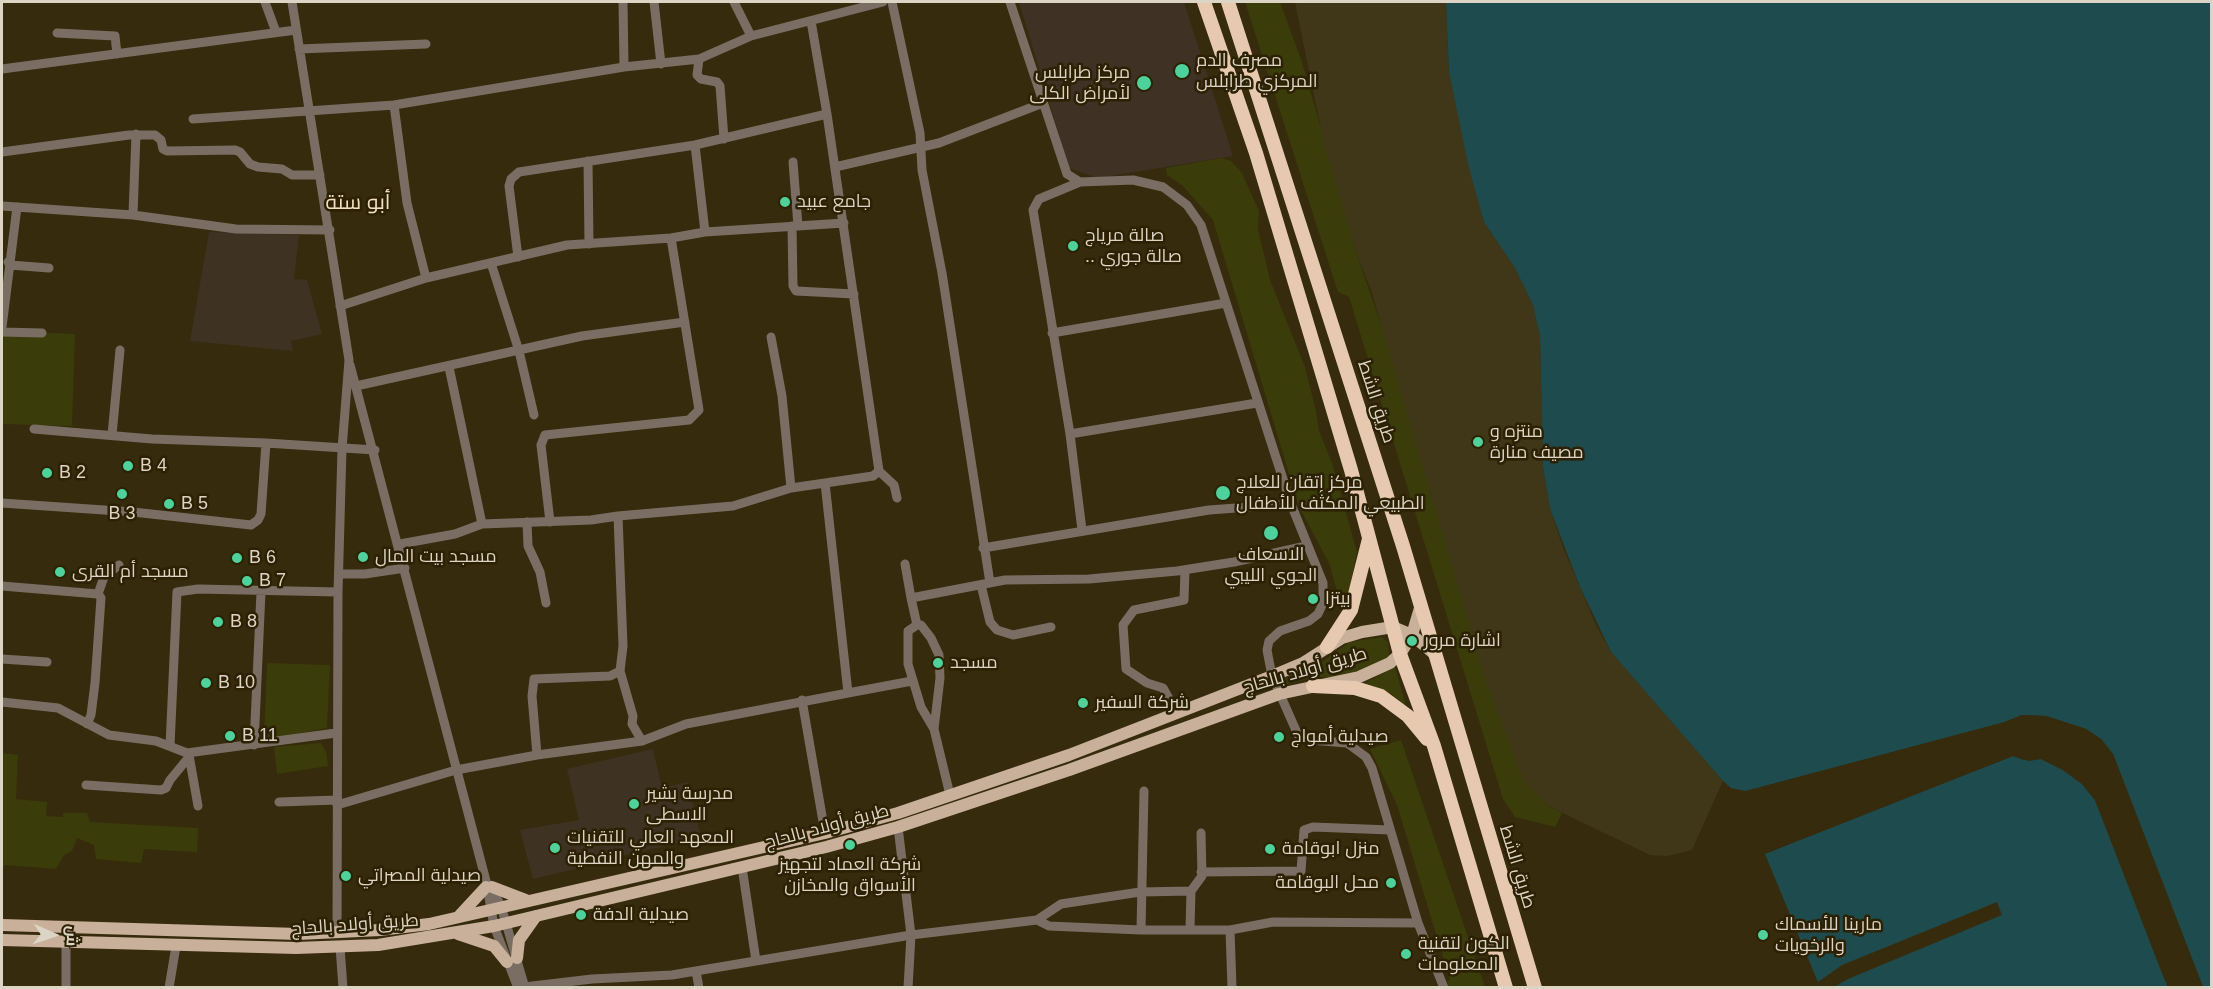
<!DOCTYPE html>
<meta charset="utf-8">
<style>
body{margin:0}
#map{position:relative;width:2213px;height:989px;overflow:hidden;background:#372b0d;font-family:Helvetica,Cairo,sans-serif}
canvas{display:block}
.frame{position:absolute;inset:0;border:3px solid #dcd4c4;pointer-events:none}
.north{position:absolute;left:24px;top:905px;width:60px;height:60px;-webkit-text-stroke:4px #2d2103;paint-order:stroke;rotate:93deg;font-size:16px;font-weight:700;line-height:24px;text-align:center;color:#dcd4c4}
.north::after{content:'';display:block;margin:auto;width:21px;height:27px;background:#dcd4c4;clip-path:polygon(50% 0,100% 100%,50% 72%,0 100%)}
</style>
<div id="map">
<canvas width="2213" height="989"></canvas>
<div class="frame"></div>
<div class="north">ش</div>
</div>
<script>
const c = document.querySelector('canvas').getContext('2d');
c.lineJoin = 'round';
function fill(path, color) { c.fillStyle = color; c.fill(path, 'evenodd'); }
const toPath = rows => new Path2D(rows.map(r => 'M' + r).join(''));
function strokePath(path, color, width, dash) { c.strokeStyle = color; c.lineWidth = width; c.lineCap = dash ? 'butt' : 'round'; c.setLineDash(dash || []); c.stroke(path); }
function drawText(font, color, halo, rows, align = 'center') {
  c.font = font + ' Helvetica,Cairo,sans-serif'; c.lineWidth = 5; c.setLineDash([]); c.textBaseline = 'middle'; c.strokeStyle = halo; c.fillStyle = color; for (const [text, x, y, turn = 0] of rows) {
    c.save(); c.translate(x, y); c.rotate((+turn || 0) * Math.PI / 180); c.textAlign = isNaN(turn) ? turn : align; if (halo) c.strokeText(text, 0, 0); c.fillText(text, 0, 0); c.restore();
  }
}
const education = toPath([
 [209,232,299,235,294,279,307,280,322,334,291,341,293,351,190,341],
 [653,749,662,788,688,782,701,838,589,863,587,856,588,866,533,879,520,830,579,820,567,769]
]);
const medical = toPath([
 [1019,2,1184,2,1233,156,1098,178,1069,168]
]);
const green = toPath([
 [1245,2,1280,2,1302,62,1357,255,1548,806,1562,813,1555,827,1515,817,1503,799,1349,297,1338,292],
 [1221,158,1231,161,1242,173,1259,211,1258,229,1270,280,1305,367,1316,411,1319,431,1332,463,1357,552,1348,597,1340,602,1329,563,1299,507,1213,220,1182,185,1167,175,1166,168],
 [2,331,75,334,72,426,2,424],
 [1382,637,1388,642,1389,656,1381,663,1366,670,1337,677,1314,677,1286,685,1284,678,1319,664,1350,642],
 [267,663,330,665,327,728,264,740],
 [1395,667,1406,706,1390,693,1365,683],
 [1401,740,1485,987,1449,987,1447,981,1450,980,1397,805,1370,749],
 [321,743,326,752,328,766,277,774,274,747],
 [2,753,18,755,16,799,47,802,46,816,63,817,63,813,87,813,90,822,198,828,197,852,144,849,141,863,96,859,94,845,77,838,72,851,64,855,56,869,5,865,2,868]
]);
const sand = toPath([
 [1295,2,1446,2,1449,72,1484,222,1515,268,1533,305,1540,336,1543,466,1550,509,1563,547,1596,625,1611,652,1723,781,1692,850,1667,856,1650,855,1548,806,1524,782,1486,682,1371,290,1357,255,1324,144]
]);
const water = toPath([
 [1446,2,2211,2,2211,987,2203,987,2113,754,2101,739,2086,729,2046,716,2022,715,2005,722,1746,791,1731,788,1723,781,1611,652,1580,587,1550,509,1543,466,1540,336,1533,305,1515,268,1484,222,1469,168,1449,72],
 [2013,756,2024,760,2041,759,2063,770,2082,784,2095,800,2168,987,1820,987,1765,854]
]);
const pier = toPath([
 [2022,715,2046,716,2086,729,2101,739,2113,754,2203,987,2200,988,2110,756,2099,741,2085,731,2046,719,2023,718,2006,725,1747,794,1746,791,2005,722],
 [2012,753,2028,758,2041,757,2064,767,2084,782,2097,799,2171,988,2168,987,2163,976,2095,800,2082,784,2063,770,2041,759,2029,761,2013,756,1767,852,1766,849],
 [1997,902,2002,915,1848,979,1834,987,1820,987,1818,982,1842,965]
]);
const minor = toPath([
 [265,2,276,32],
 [292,2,349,360,342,449,338,592,337,933],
 [623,2,624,67],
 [654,2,661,64],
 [734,2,751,36],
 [892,2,920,133,922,170,942,273,990,583],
 [1010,2,1067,174,1080,182,1133,180,1163,187,1187,205,1201,225,1291,504,1323,583,1323,603,1318,614,1309,621,1280,631,1269,641,1267,650,1272,676,1298,735,1310,740,1347,743,1366,757,1372,768,1418,923,1444,988],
 [57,33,115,36,117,54],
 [299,49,426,44],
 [699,59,697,75,701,79,717,82,720,86,724,139],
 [2,69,296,30],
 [394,105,407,203,426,278],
 [193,119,394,105,624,67,699,59,751,36,883,2],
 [695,145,705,232],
 [2,152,129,135,155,135,161,140,163,149,167,151,235,150,240,152,250,164,258,167,282,169,292,175,320,175],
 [588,161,589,244],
 [793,162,798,226],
 [835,167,939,143,1043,103],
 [1080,182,1039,199,1033,210,1070,434,1082,530],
 [2,206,133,215,236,229,330,230],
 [133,215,136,134],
 [792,226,793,286,796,291,854,294],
 [518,257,509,186,511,179,519,172,695,145,827,114],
 [8,262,10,265,49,268],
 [491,263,519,351,534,415],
 [340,306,426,278,567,245,671,238,705,232,844,223],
 [2,327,17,207],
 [2,332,42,333],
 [1052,333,1226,303],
 [771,337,782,396,791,488],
 [350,365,486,881,494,926,518,988],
 [449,367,482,524],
 [356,386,582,336,685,322],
 [34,429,152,439,266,443],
 [1070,434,1257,403],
 [112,435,120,350],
 [879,471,894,485,897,498],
 [2,503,133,512,251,525,258,520,261,514,266,443,375,450],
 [527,522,528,546,540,572,546,603],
 [550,522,541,445,545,435,689,420,699,410,671,238],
 [400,544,455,534,482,524,591,520,618,516,733,506,791,488,873,476,879,471,827,114,811,21],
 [983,548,1209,510,1291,504],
 [905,564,911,598],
 [339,574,365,574,405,568],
 [981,585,990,622,997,630,1013,635,1051,627],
 [2,586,98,594],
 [917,625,911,598,1005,580,1089,579,1177,571,1234,562,1306,546],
 [917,625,921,625,931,638,939,655,940,678,934,729,950,795],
 [917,625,908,631,908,664,921,707,934,729],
 [2,659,47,662],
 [620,671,633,716,632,724,642,741],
 [848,693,912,681],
 [802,700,825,833],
 [2,702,58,708,109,735,156,741,187,753,336,733],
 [1177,713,1163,688,1147,683,1126,669,1123,625,1134,610,1184,600,1185,570],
 [87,724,91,715,95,683,101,598,98,594,104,577,119,565],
 [254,745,261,592],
 [170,746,177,592,198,589,338,592],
 [189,755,198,806],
 [537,755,532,696,534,679,610,676,620,671,623,646,618,516],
 [86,785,161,790,166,788,170,780,189,757],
 [279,802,337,800],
 [337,805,456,770,537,755,642,741,686,724,848,693,825,483],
 [898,827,911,935,908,988],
 [742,867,756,961],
 [1201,872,1301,871,1304,830,1313,827,1390,830],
 [490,885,501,906,525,988],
 [1037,920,1061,904,1140,892,1191,891],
 [1190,929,1191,891,1202,876,1201,833],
 [1141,930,1144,791],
 [1230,930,1232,988],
 [66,942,66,988],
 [340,947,343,988],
 [696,971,699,988],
 [524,987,592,979,672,975,911,935,1037,920,1049,926,1141,930,1230,930,1273,922,1418,923],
 [169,988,176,946]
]);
const major = toPath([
 [492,887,526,900],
 [460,915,486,887],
 [2,925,298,934,380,930,429,924,825,833,898,813,1069,755,1272,676,1303,663,1342,638,1362,632,1393,627,1412,635,1432,652],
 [458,934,494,946,507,962],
 [2,940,296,948,378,945,494,926,826,847,898,827,1069,770,1279,694,1359,677,1390,663,1400,654,1412,635,1420,608],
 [517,958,519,940,536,916]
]);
const highway = toPath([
 [1204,2,1256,153,1351,470,1400,654,1434,746,1506,988],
 [1228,2,1403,546,1535,988],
 [1327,647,1351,610,1369,539],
 [1313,686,1355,688,1381,696,1408,716,1427,739]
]);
const markers = [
 [1182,71,8,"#4cd39b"],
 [1144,83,8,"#4cd39b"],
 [785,202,6,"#4cd39b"],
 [1073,246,6,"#4cd39b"],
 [1478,442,6,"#4cd39b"],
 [128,466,6,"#4cd39b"],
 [47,473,6,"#4cd39b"],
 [1223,493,8,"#4cd39b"],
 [122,494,6,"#4cd39b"],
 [169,504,6,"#4cd39b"],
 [1271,533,8,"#4cd39b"],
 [363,557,6,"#4cd39b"],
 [237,558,6,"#4cd39b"],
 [60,572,6,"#4cd39b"],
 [247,581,6,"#4cd39b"],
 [1313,599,6,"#4cd39b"],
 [218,622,6,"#4cd39b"],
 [1412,641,6,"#4cd39b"],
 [938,663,6,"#4cd39b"],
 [206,683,6,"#4cd39b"],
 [1083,703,6,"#4cd39b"],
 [230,736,6,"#4cd39b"],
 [1279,737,6,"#4cd39b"],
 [634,804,6,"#4cd39b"],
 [850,845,6,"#4cd39b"],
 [555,848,6,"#4cd39b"],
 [1270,849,6,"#4cd39b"],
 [346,876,6,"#4cd39b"],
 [1391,883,6,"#4cd39b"],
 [581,915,6,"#4cd39b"],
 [1763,935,6,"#4cd39b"],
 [1406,954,6,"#4cd39b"]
];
const poiNames = [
 ["مصرف الدم",1196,61],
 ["المركزي طرابلس",1196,82],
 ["مركز طرابلس",1130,73,"right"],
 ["لأمراض الكلى",1130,94,"right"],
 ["جامع عبيد",797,202],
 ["صالة مرياج",1085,236],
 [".. صالة جوري",1085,257],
 ["منتزه و",1490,432],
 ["مصيف منارة",1490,453],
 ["B 4",140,466],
 ["B 2",59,473],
 ["مركز إتقان للعلاج",1236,483],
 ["الطبيعي المكثف للأطفال",1236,504],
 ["B 5",181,504],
 ["B 3",122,514,"center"],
 ["الاسعاف",1271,555,"center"],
 ["الجوي الليبي",1271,576,"center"],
 ["مسجد بيت المال",375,557],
 ["B 6",249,558],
 ["مسجد أم القرى",72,572],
 ["B 7",259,581],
 ["بيتزا",1325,599],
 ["B 8",230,622],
 ["اشارة مرور",1424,641],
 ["مسجد",950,663],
 ["B 10",218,683],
 ["شركة السفير",1095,703],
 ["B 11",242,736],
 ["صيدلية أمواج",1291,737],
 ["مدرسة بشير",646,794],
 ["الاسطى",646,815],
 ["المعهد العالي للتقنيات",567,838],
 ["والمهن النفطية",567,859],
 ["منزل ابوقامة",1282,849],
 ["شركة العماد لتجهيز",850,865,"center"],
 ["الأسواق والمخازن",850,886,"center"],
 ["صيدلية المصراتي",358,876],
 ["محل البوقامة",1379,883,"right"],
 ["صيدلية الدفة",593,915],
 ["مارينا للأسماك",1775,925],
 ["والرخويات",1775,946],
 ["الكون لتقنية",1418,944],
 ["المعلومات",1418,965]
];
const streetNames = [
 ["طريق الشط",1376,402,72],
 ["طريق أولاد بالحاج",1305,671,-16],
 ["طريق أولاد بالحاج",827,827,-15],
 ["طريق الشط",1517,867,73],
 ["طريق أولاد بالحاج",355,925,-4]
];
const quarterNames = [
 ["أبو ستة",358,203]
];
fill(education, '#3e3223');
fill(medical, '#3f3124');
fill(green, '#3a3c09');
fill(sand, '#3f3717');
fill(water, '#1e4c4e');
fill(pier, '#372b0d');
strokePath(minor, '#7a6e64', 9);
strokePath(major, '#c8b09b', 12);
strokePath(highway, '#e7c9b0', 14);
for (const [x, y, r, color] of markers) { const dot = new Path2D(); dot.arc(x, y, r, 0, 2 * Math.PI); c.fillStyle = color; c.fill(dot); strokePath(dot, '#2d2103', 2); }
drawText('18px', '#dcd4c4', '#2d2103', poiNames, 'left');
drawText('18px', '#dcd4c4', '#2d2103', streetNames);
drawText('21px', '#f1e1c0', '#2d2103', quarterNames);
</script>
